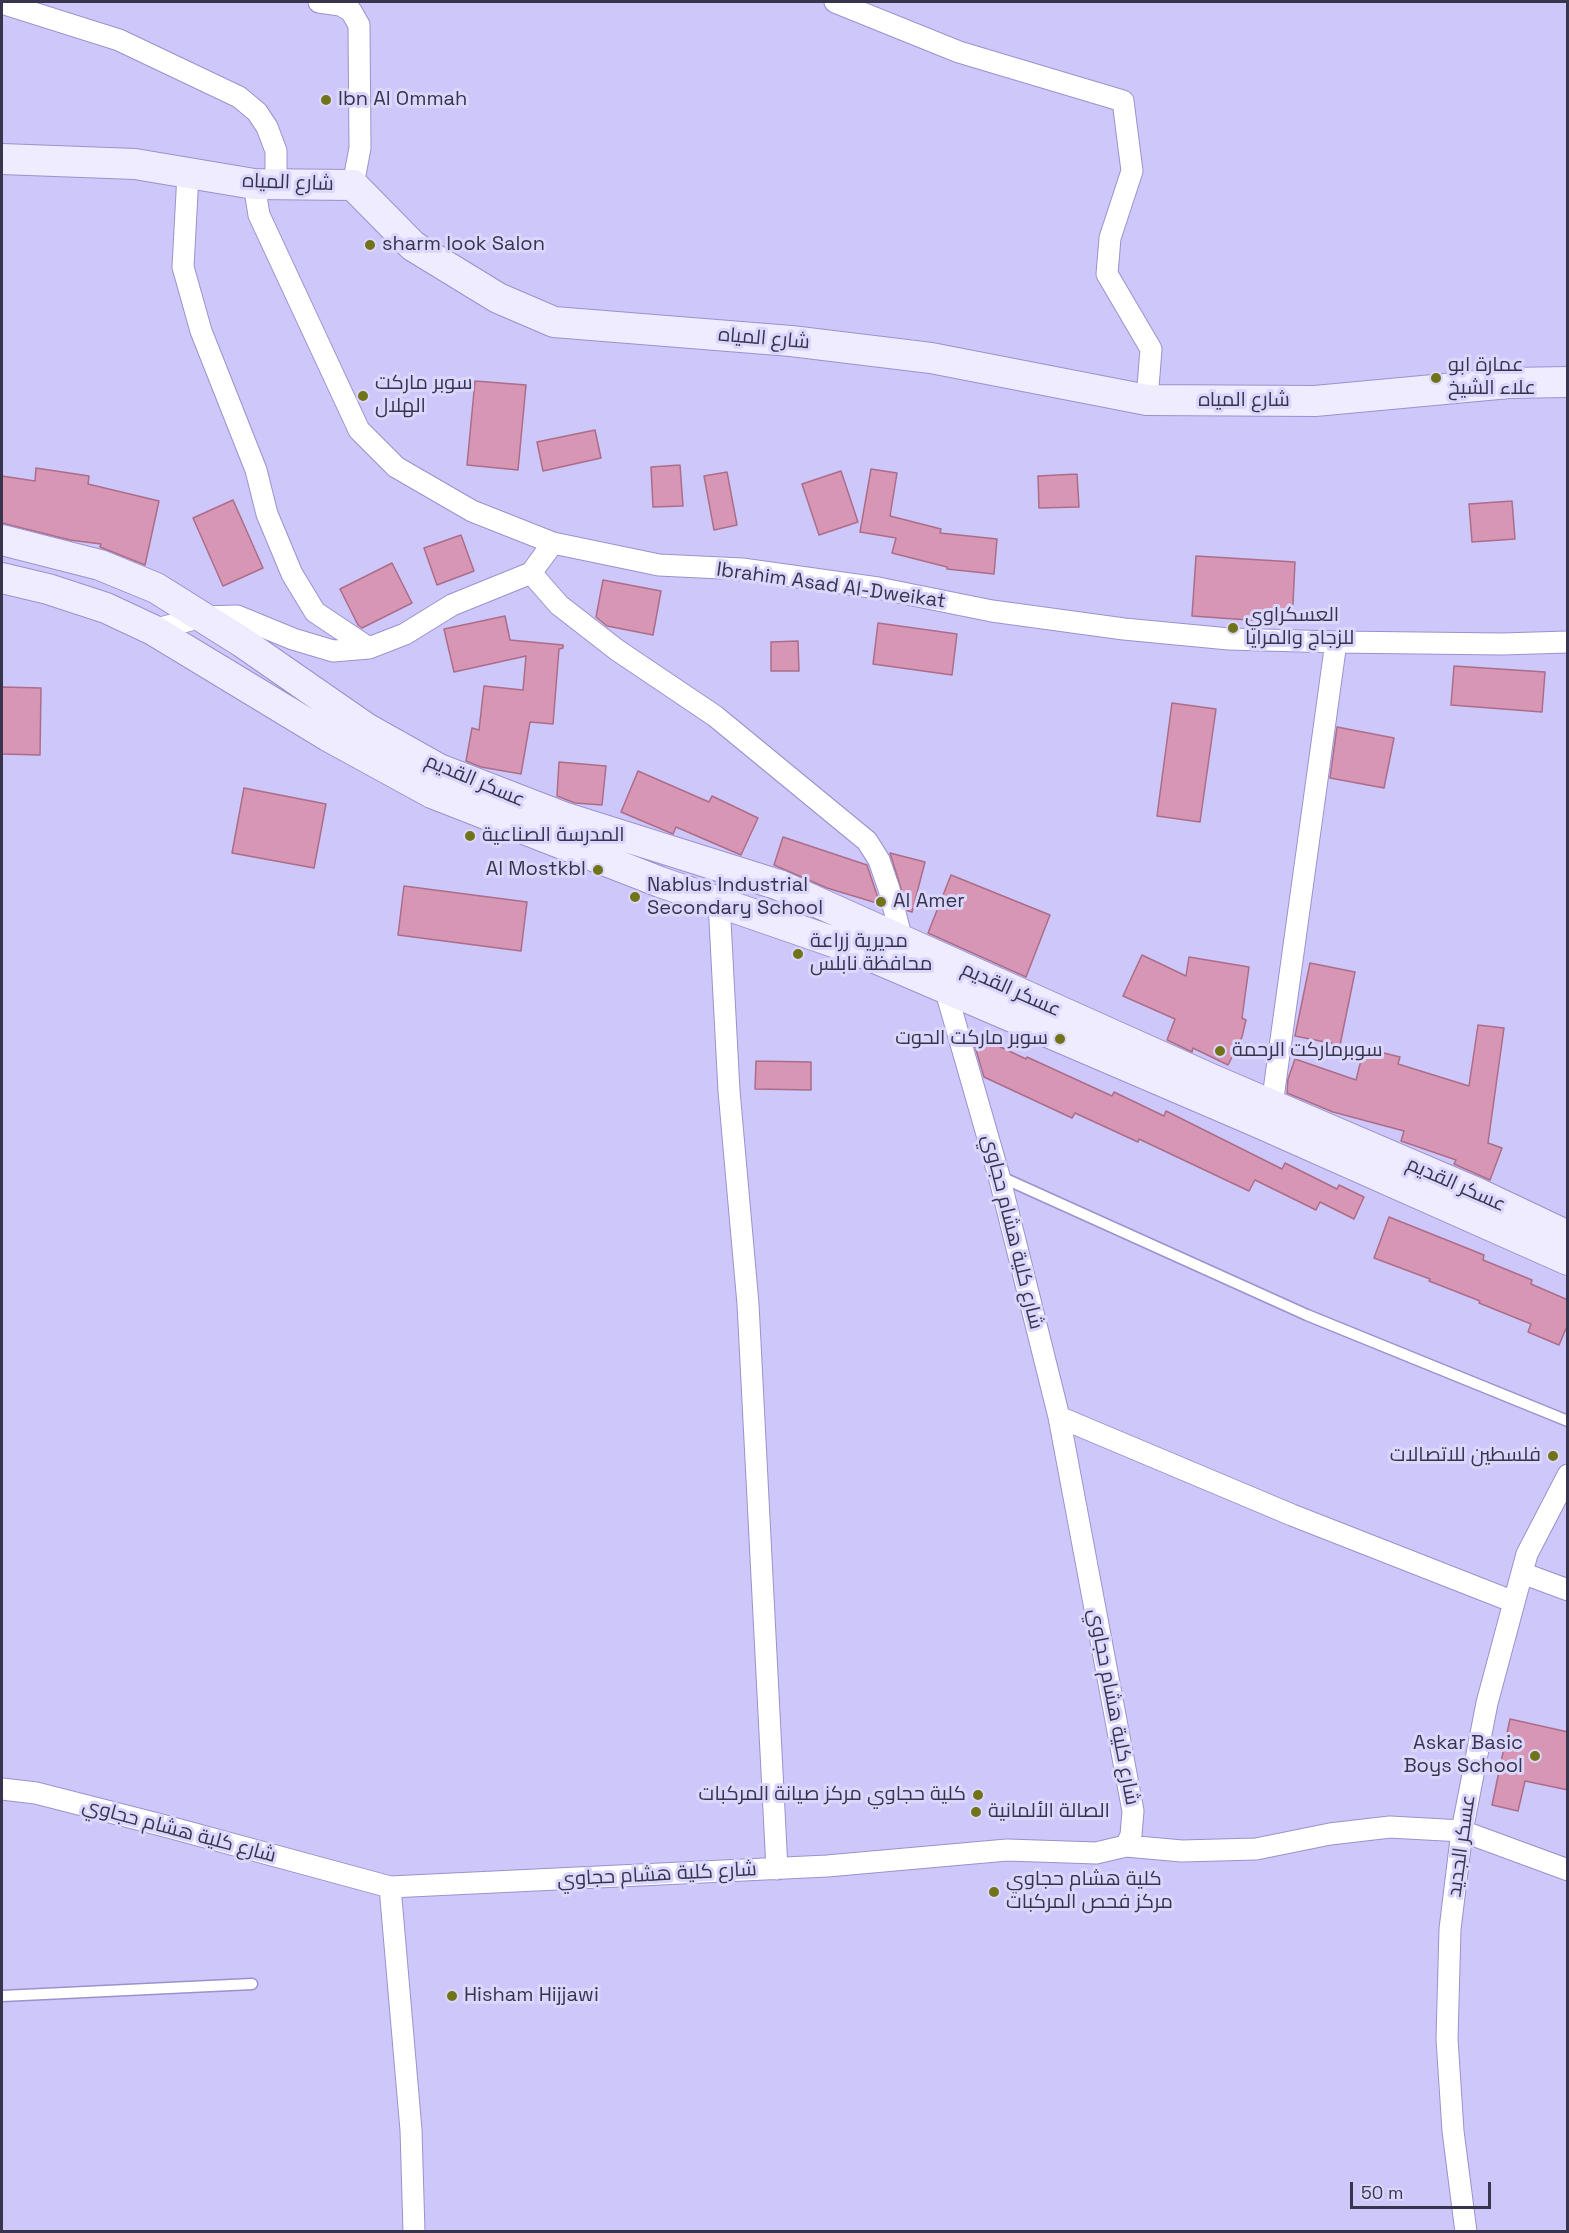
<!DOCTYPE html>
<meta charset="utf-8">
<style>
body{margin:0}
#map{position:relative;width:1569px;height:2233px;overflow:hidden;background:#cec7f9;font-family:"Space Grotesk",sans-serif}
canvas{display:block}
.frame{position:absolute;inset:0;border:3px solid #38344d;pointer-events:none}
.scale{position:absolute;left:1350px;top:2182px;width:141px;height:27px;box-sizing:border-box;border:3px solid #38344d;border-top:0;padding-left:8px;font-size:18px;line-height:21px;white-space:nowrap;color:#38344d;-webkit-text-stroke:4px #dbd6fc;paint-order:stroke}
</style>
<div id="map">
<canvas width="1569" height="2233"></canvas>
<div class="frame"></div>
<div class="scale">50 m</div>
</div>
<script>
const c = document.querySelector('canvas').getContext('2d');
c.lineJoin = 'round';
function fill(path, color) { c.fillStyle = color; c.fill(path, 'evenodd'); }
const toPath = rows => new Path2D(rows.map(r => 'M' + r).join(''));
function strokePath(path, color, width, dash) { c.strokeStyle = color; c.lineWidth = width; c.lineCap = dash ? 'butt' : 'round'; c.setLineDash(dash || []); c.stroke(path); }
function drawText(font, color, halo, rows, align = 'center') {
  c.font = font + ' "Space Grotesk",Cairo,sans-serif'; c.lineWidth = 6; c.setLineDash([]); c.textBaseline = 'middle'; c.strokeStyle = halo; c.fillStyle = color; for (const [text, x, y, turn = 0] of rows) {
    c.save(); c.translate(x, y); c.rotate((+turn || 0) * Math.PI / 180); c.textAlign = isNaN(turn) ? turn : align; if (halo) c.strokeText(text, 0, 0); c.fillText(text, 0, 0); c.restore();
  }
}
const building = toPath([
 [475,381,526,385,518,470,467,465,475,381],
 [595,430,601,458,543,471,537,442,595,430],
 [680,465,683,506,653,507,651,467,680,465],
 [36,468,89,476,88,484,159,501,145,565,100,547,101,544,70,540,2,523,2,476,35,481,36,468],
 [871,469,897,473,890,516,941,529,940,533,997,539,994,574,947,569,947,567,892,553,896,538,860,532,871,469],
 [841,471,858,522,819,535,802,484,841,471],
 [727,472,737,525,714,530,704,476,727,472],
 [1077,474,1079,507,1039,508,1038,476,1077,474],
 [233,500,263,568,223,586,193,518,233,500],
 [1512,501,1515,539,1472,542,1469,504,1512,501],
 [461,535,474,571,437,585,424,548,461,535],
 [1196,556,1295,562,1292,623,1192,616,1196,556],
 [392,563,412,603,362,628,358,625,340,589,392,563],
 [603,580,661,591,653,635,607,626,596,617,603,580],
 [505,616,510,640,563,645,563,648,559,649,553,724,530,722,521,774,481,767,466,761,472,728,479,730,484,686,523,690,526,656,454,672,444,629,505,616],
 [878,623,957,634,952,675,873,664,878,623],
 [798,641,799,671,771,671,771,642,798,641],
 [1454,666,1545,672,1542,712,1451,705,1454,666],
 [2,687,41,688,40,755,2,754,2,687],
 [1172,703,1216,709,1200,822,1157,816,1172,703],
 [1337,727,1394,738,1384,788,1330,778,1337,727],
 [559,762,606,766,602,805,575,803,557,796,559,762],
 [638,771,709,802,712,796,758,818,741,855,676,827,673,834,621,812,638,771],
 [244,788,326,804,314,868,232,853,244,788],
 [783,837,867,865,880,904,827,888,774,865,783,837],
 [890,853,925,862,912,912,908,911,890,853],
 [951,875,1050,915,1026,977,928,933,951,875],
 [404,886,527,902,521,951,398,935,404,886],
 [1142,955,1186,976,1189,957,1249,967,1242,1018,1246,1020,1242,1037,1228,1065,1193,1048,1192,1052,1167,1040,1175,1019,1123,996,1142,955],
 [1310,963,1355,972,1340,1045,1295,1036,1310,963],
 [1478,1025,1504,1028,1488,1143,1502,1148,1490,1180,1454,1164,1456,1160,1401,1141,1404,1131,1333,1112,1287,1093,1288,1079,1295,1059,1356,1080,1364,1048,1400,1057,1398,1064,1469,1086,1478,1025],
 [971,1033,1026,1059,1027,1057,1112,1096,1114,1092,1164,1116,1166,1111,1282,1169,1285,1163,1337,1189,1339,1185,1364,1197,1354,1219,1320,1202,1316,1210,1255,1180,1249,1191,1139,1139,1138,1142,1075,1113,1072,1118,984,1077,971,1033],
 [756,1061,811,1062,811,1090,755,1089,756,1061],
 [1389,1217,1484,1255,1483,1260,1532,1280,1531,1284,1568,1300,1568,1324,1559,1345,1528,1332,1531,1324,1479,1303,1480,1301,1429,1281,1430,1279,1374,1258,1389,1217],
 [1510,1719,1568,1732,1568,1790,1525,1781,1518,1811,1492,1805,1510,1719]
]);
const lane = toPath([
 [999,1176,1307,1315,1568,1421],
 [2,1996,252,1984]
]);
const street = toPath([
 [319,2,340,5,351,11,359,25,360,148,353,185],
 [835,2,959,52,1123,101,1132,171,1110,238,1107,274,1151,349,1147,400],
 [2,3,119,40,239,97,257,112,267,127,276,151,276,184],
 [188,174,183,267,201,331,256,470,267,514,292,574,315,612,369,648],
 [254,184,259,215,359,430,396,467,472,511,553,543,659,565,742,569,878,588,992,611,1124,629,1229,639,1336,642,1502,644,1568,642],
 [531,573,559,605,617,650,715,716,867,841,879,860,889,889,904,948],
 [153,630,202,617,237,616,293,639,333,651,369,648,405,634,452,605,531,573,553,543],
 [719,902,729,1091,748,1304,777,1869],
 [1263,1113,1272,1105,1336,642],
 [1059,1417,1292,1515,1514,1602],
 [1522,1573,1568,1590],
 [2,1789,36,1793,165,1826,390,1887,827,1866,1007,1850,1096,1853,1126,1846,1131,1835,1133,1811,1059,1417,999,1176,943,981],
 [1126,1846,1182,1851,1256,1849,1330,1834,1390,1827,1462,1831,1568,1870],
 [390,1887,411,2130,414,2232],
 [1466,2232,1453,2131,1447,2039,1450,1929,1462,1831,1487,1703,1527,1554,1568,1475]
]);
const secondary = toPath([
 [2,159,135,164,254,184,353,185,413,246,498,298,554,322,791,341,931,358,1147,400,1315,401,1509,383,1568,382],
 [2,540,100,565,156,588,242,642,366,728,439,769,563,817,779,885,1211,1079,1475,1192,1568,1236],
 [2,578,48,589,106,608,153,630,328,736,432,793,660,882,854,949,1255,1121,1568,1260]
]);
const markers = [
 [326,100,6,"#717319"],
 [370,245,6,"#717319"],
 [1436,378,6,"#717319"],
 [363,396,6,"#717319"],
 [1233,628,6,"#717319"],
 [470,836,6,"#717319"],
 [598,870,6,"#717319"],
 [635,897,6,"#717319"],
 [881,902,6,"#717319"],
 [798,954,6,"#717319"],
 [1060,1039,6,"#717319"],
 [1220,1051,6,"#717319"],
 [1553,1456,6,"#717319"],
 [1535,1756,6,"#717319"],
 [978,1795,6,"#717319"],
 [976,1812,6,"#717319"],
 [994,1892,6,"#717319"],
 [452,1996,6,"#717319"]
];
const poiNames = [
 ["Ibn Al Ommah",338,100],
 ["sharm look Salon",382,245],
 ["عمارة ابو",1448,366],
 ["علاء الشيخ",1448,389],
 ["سوبر ماركت",375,384],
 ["الهلال",375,407],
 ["العسكراوي",1245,616],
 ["للزجاج والمرايا",1245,639],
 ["المدرسة الصناعية",482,836],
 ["Al Mostkbl",586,870,"right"],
 ["Nablus Industrial",647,886],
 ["Secondary School",647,909],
 ["Al Amer",893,902],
 ["مديرية زراعة",810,942],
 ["محافظة نابلس",810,965],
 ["سوبر ماركت الحوت",1048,1039,"right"],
 ["سوبرماركت الرحمة",1232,1051],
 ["فلسطين للاتصالات",1541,1456,"right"],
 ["Askar Basic",1523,1744,"right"],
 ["Boys School",1523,1767,"right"],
 ["كلية حجاوي مركز صيانة المركبات",966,1795,"right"],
 ["الصالة الألمانية",988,1812],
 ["كلية هشام حجاوي",1006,1880],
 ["مركز فحص المركبات",1006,1903],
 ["Hisham Hijjawi",464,1996]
];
const streetNames = [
 ["شارع المياه",288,183,2],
 ["شارع المياه",764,339,5],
 ["شارع المياه",1244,401],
 ["Ibrahim Asad Al-Dweikat",831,586,8],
 ["عسكر القديم",475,781,23],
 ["عسكر القديم",1011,990,24],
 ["عسكر القديم",1456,1185,24],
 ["شارع كلية هشام حجاوي",1012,1232,76],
 ["شارع كلية هشام حجاوي",1113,1707,79],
 ["شارع كلية هشام حجاوي",179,1831,15],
 ["عسكر الجديد",1462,1846,-82],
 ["شارع كلية هشام حجاوي",657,1875,-3]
];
fill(building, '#d796b3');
strokePath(building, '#ab6d8a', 1.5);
strokePath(lane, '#9b92cd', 13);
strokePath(street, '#9b92cd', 23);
strokePath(secondary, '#9b92cd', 32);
strokePath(lane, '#fff', 10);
strokePath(street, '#fff', 21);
strokePath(secondary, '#eeecfe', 30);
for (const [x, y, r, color] of markers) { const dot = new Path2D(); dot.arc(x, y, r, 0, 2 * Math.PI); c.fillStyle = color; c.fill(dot); strokePath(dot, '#dbd6fc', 2); }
drawText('20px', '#38344d', '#dbd6fc', poiNames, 'left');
drawText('20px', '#38344d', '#dbd6fc', streetNames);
</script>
